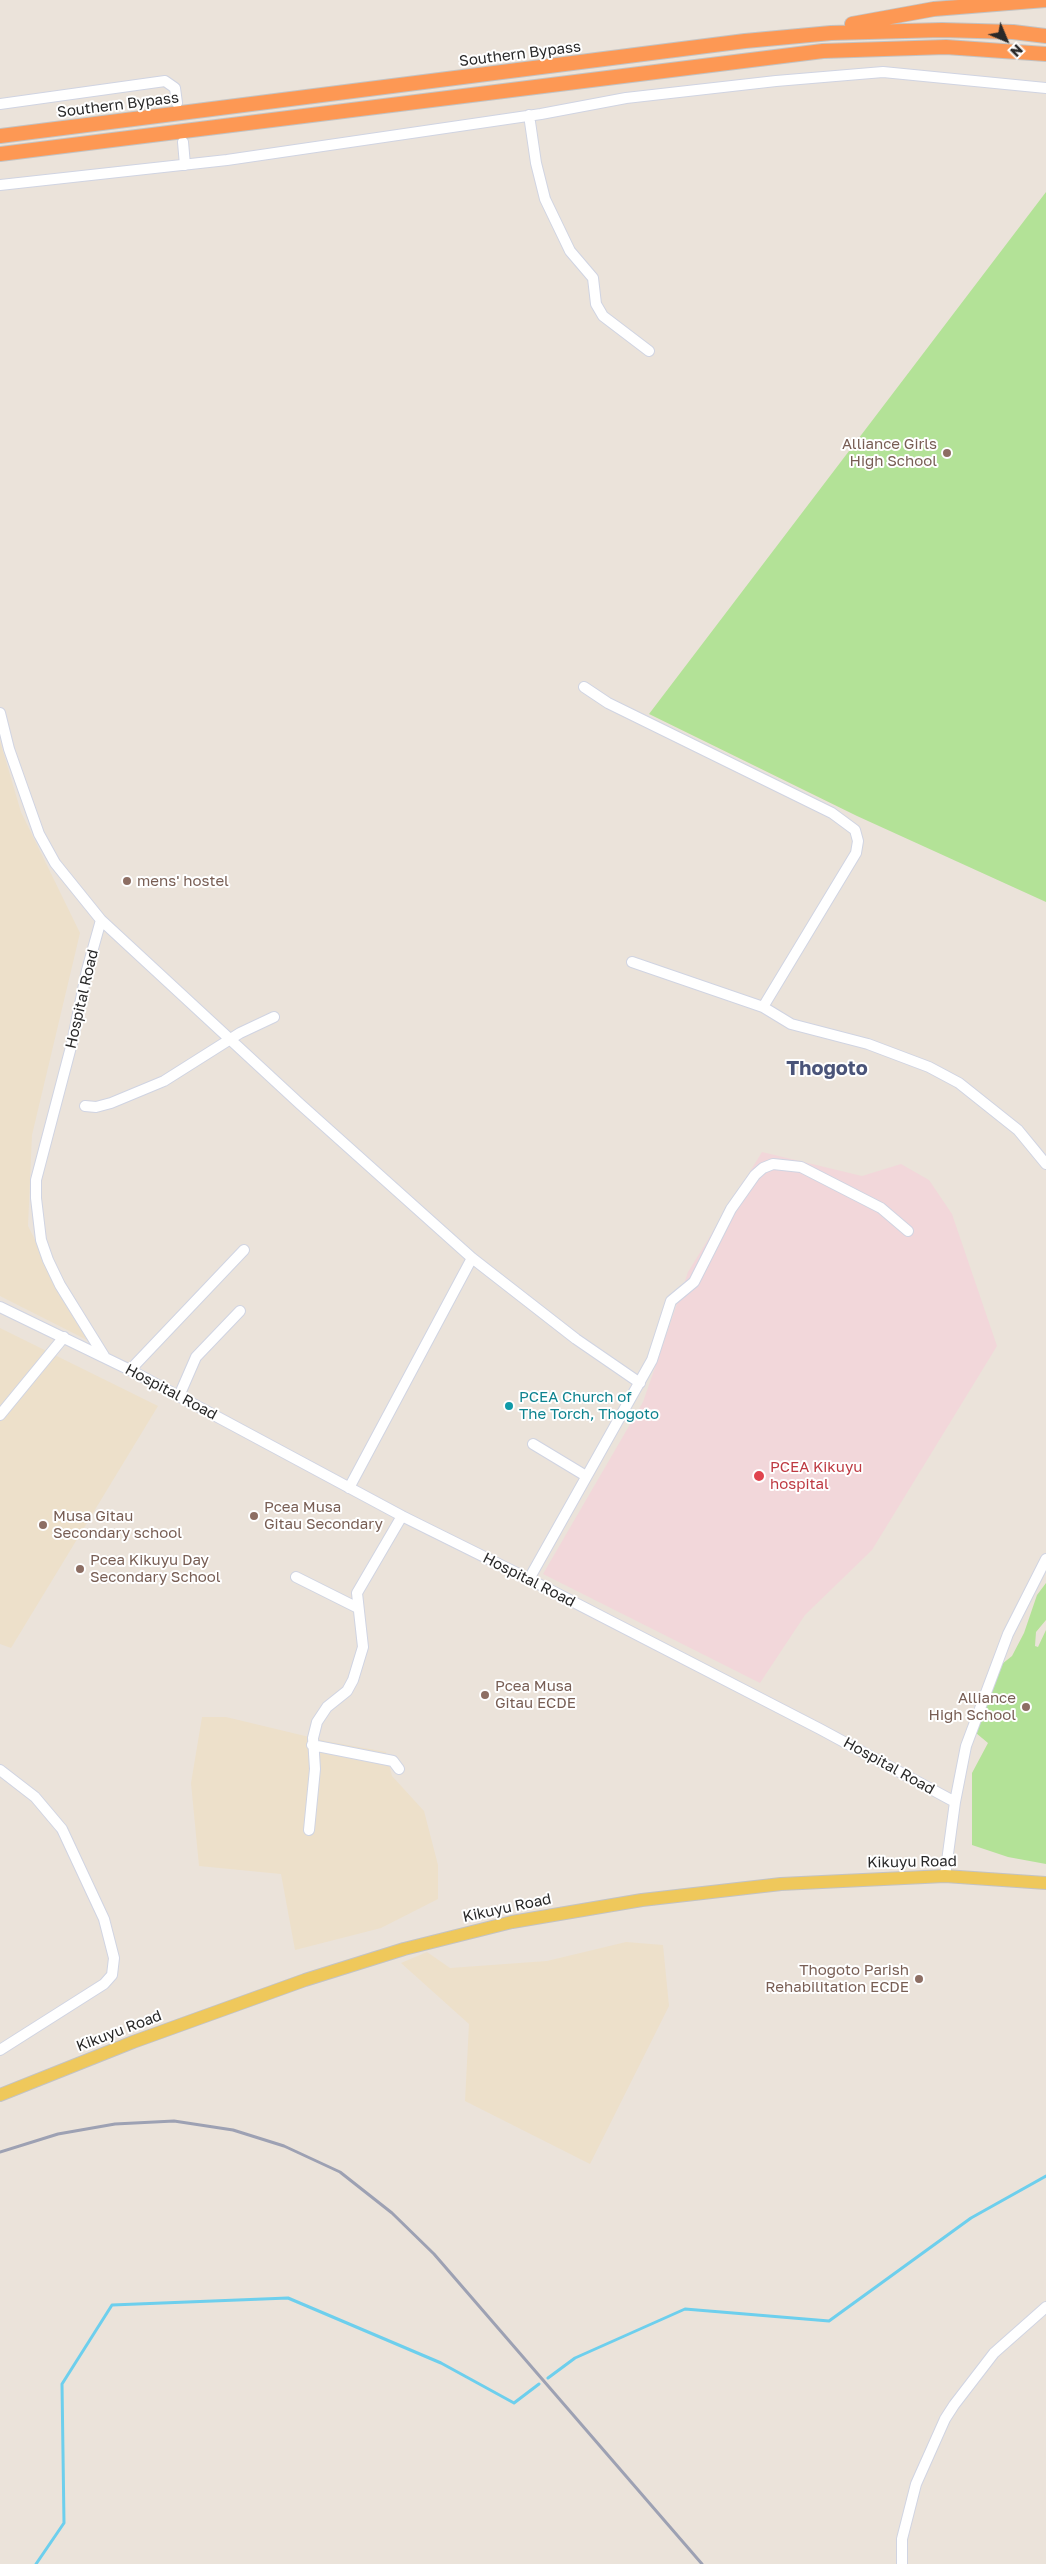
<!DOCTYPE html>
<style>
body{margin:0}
#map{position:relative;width:1046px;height:2564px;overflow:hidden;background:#ebe3da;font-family:"Golos Text",sans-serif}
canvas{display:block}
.north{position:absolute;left:981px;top:15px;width:50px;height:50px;-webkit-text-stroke:4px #fff;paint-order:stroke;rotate:135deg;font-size:14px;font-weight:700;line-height:20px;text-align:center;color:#292929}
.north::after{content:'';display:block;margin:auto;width:18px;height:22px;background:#292929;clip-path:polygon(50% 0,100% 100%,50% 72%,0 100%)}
</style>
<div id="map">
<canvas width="1046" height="2564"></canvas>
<div class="north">N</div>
</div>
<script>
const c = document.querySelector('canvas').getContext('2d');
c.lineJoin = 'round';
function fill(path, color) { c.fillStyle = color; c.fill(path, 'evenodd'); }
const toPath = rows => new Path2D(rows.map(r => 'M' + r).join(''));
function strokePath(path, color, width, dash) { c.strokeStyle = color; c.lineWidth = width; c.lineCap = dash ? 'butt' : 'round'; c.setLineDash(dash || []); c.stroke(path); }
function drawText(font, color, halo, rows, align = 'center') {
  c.font = font + ' "Golos Text",sans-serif'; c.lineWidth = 4; c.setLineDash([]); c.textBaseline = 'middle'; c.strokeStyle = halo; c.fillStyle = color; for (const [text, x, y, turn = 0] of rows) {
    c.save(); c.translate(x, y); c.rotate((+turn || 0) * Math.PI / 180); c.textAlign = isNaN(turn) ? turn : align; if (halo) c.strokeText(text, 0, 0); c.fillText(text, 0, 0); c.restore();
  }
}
const education = toPath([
 [0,741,21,812,80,933,32,1135,28,1226,87,1340,0,1296],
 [0,1328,158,1406,11,1648,0,1644],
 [202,1717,226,1717,326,1741,386,1752,392,1776,424,1811,438,1865,438,1899,381,1928,295,1950,281,1874,199,1866,191,1783],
 [626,1942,663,1945,669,2006,590,2164,465,2101,469,2024,401,1963,427,1952,450,1968,547,1961]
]);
const medical = toPath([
 [762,1152,862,1176,901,1164,929,1180,952,1214,997,1346,872,1550,805,1615,760,1683,543,1574,643,1402,688,1272]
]);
const green = toPath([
 [1046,192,1046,902,857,816,649,714],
 [1046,1583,1046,1620,1036,1632,1035,1646,1038,1647,1046,1630,1046,1864,1008,1857,972,1845,972,1773,988,1743,976,1733,1002,1664,1012,1656,1024,1633,1037,1595]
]);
const stream = toPath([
 [548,2378,575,2358,685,2309,829,2321,971,2218,1046,2176],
 [36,2564,64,2523,62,2384,112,2305,288,2298,441,2363,514,2403,539,2384]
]);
const minor = toPath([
 [0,104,165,81,175,88,177,103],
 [529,115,536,163,545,199,570,251,593,278,596,304,603,316,649,351],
 [183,142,185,165],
 [0,185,227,160,541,114,626,98,776,81,883,72,1046,88],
 [584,687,608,703,832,813,855,830,858,841,856,853,763,1007,632,962],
 [0,713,9,749,39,834,55,863,101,920,300,1104,472,1258,576,1339,640,1383],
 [101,920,87,970,72,1043,36,1180,36,1198,41,1240,48,1260,60,1285,104,1356],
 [763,1007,791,1024,868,1044,929,1067,959,1083,1018,1130,1046,1164],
 [85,1106,96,1107,111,1103,164,1081,240,1033,274,1017],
 [0,1307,130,1370,402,1516,529,1579,820,1729,955,1802],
 [130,1370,244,1250],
 [179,1396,196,1357,240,1311],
 [0,1415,64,1337],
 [533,1444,586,1476],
 [349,1488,472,1258],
 [296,1577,358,1608],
 [529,1579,652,1360,671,1301,694,1282,731,1209,755,1175,763,1168,773,1164,801,1167,881,1208,908,1231],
 [312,1745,393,1761,399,1769],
 [0,1770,35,1797,62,1829,104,1919,114,1958,112,1975,104,1984,0,2050],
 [309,1830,315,1769,313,1738,317,1722,327,1707,347,1691,353,1680,363,1647,357,1593,402,1516],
 [945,1876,955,1802,966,1746,1008,1634,1046,1559],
 [902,2564,902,2539,916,2484,945,2419,954,2405,994,2353,1046,2307]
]);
const major = toPath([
 [0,2095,133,2042,305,1980,404,1949,512,1922,642,1900,781,1884,945,1876,1046,1883]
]);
const highway = toPath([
 [852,24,934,9,1046,0],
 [0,136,745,41,831,33,942,30,1013,32,1046,36],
 [0,154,823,51,946,47,1046,54]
]);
const rail = toPath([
 [0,2152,58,2134,115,2124,174,2121,233,2130,284,2146,340,2172,392,2213,434,2254,702,2564]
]);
const markers = [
 [947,453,5,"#8d6e63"],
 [127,881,5,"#8d6e63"],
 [509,1406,5,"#0f9aa8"],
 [759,1476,6,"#e0444e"],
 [254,1516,5,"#8d6e63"],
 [43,1525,5,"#8d6e63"],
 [80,1569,5,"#8d6e63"],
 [485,1695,5,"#8d6e63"],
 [1026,1707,5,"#8d6e63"],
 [919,1979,5,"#8d6e63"]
];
const streetNames = [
 ["Southern Bypass",520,54,-7],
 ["Southern Bypass",118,105,-7],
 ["Hospital Road",82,999,-77],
 ["Hospital Road",171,1392,28],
 ["Hospital Road",529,1580,27],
 ["Hospital Road",889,1766,29],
 ["Kikuyu Road",912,1862,-1],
 ["Kikuyu Road",507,1908,-12],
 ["Kikuyu Road",119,2031,-21]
];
const educationNames = [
 ["Alliance Girls",937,444,"right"],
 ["High School",937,461,"right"],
 ["mens' hostel",137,881],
 ["Pcea Musa",264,1507],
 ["Gitau Secondary",264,1524],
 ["Musa Gitau",53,1516],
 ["Secondary school",53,1533],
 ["Pcea Kikuyu Day",90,1560],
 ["Secondary School",90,1577],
 ["Pcea Musa",495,1686],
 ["Gitau ECDE",495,1703],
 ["Alliance",1016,1698,"right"],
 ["High School",1016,1715,"right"],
 ["Thogoto Parish",909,1970,"right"],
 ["Rehabilitation ECDE",909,1987,"right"]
];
const cultureNames = [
 ["PCEA Church of",519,1397],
 ["The Torch, Thogoto",519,1414]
];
const healthNames = [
 ["PCEA Kikuyu",770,1467],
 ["hospital",770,1484]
];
const districtNames = [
 ["Thogoto",827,1069]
];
fill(education, '#ede0ca');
fill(medical, '#f2d7da');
fill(green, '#b3e297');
strokePath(stream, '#6dcfed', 3);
strokePath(minor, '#d0d4e2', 12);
strokePath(major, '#c3c3c3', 14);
strokePath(highway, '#c3c3c3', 16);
strokePath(minor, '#fff', 10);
strokePath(major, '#efc85b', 12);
strokePath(highway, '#fd9854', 14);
strokePath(rail, '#9da1b3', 3);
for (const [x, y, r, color] of markers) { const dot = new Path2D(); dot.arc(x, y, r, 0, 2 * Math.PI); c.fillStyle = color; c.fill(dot); strokePath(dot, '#fff', 2); }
drawText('15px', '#292929', '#fff', streetNames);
drawText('15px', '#785e54', '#fff', educationNames, 'left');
drawText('15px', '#0d838f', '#fff', cultureNames, 'left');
drawText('15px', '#be3a42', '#fff', healthNames, 'left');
drawText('bold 20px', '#4a5479', '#fff', districtNames);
</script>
